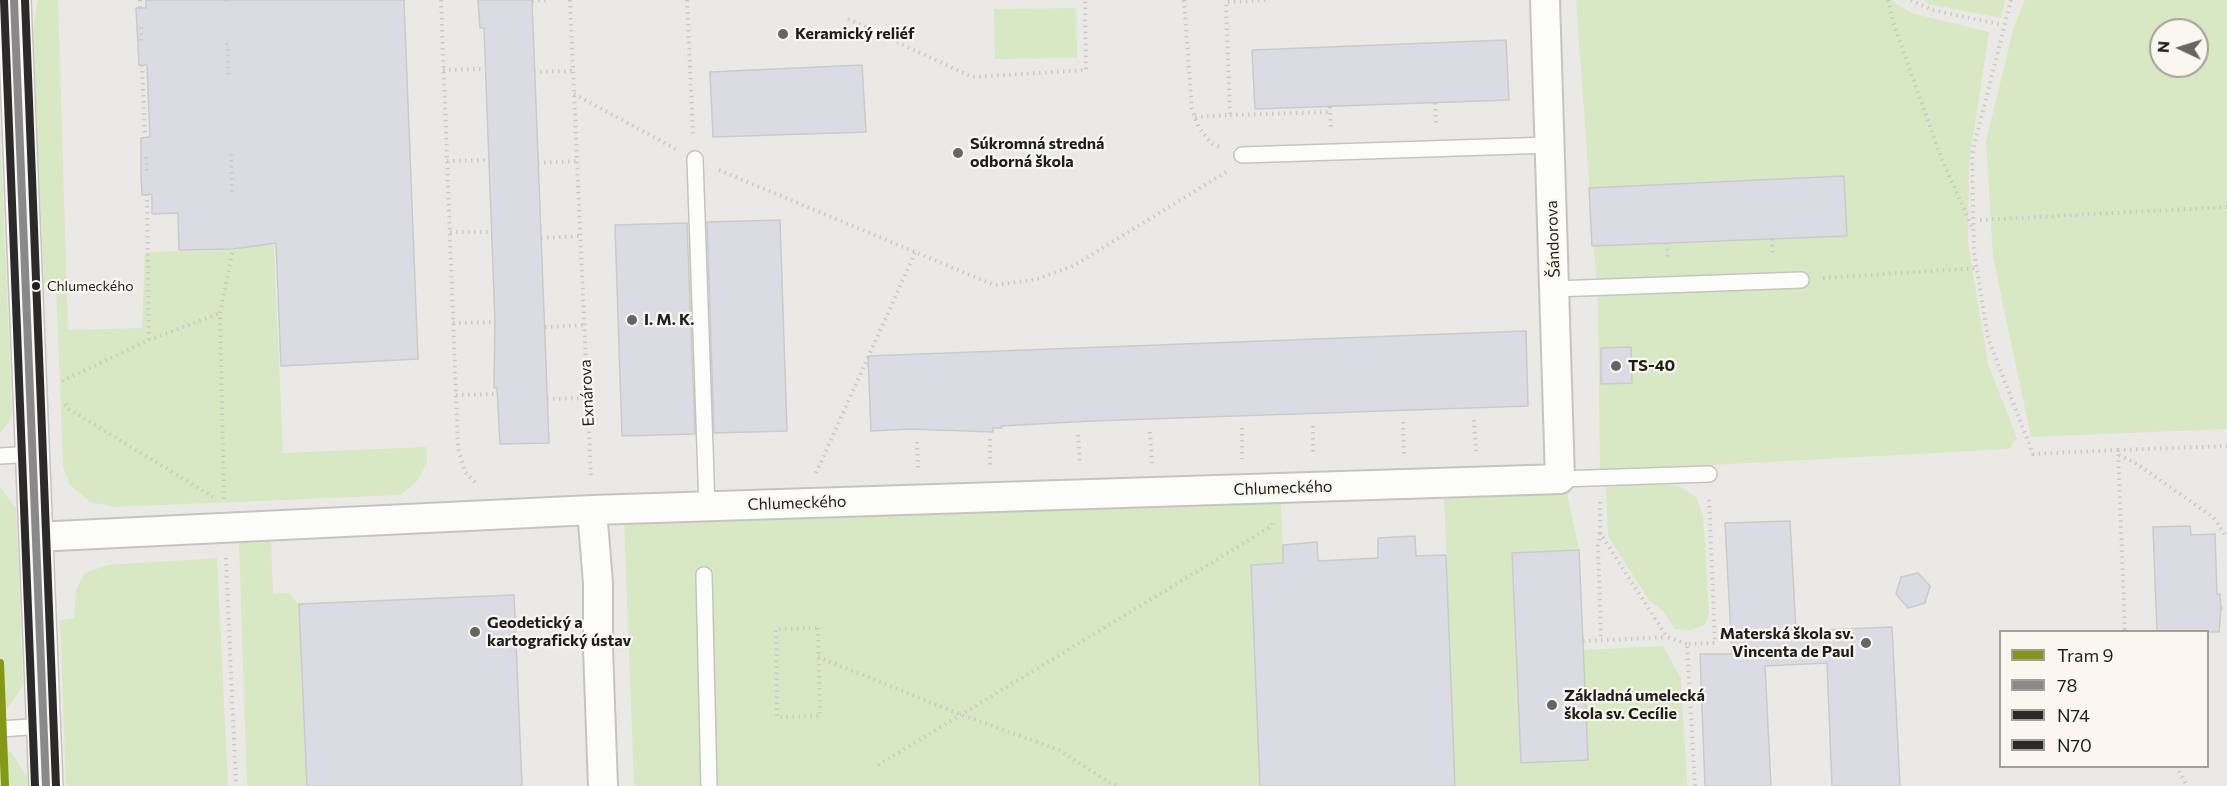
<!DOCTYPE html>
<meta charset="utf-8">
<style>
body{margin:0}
#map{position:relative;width:2227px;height:786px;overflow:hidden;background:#ebe9e5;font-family:Commissioner,sans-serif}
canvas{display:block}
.legend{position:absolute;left:1999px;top:630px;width:210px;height:138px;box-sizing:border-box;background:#faf7f1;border:2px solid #a2a09c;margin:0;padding:8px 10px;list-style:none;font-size:18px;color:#1f1e1c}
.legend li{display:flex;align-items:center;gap:12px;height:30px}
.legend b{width:30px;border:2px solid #a2a09c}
.north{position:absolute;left:2149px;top:18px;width:60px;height:60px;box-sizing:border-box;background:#faf7f1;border:2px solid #a2a09c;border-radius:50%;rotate:274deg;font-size:16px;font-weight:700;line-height:24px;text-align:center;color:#1f1e1c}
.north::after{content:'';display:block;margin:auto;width:21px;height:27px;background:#666562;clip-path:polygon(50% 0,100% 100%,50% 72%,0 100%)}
</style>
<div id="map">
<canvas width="2227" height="786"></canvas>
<ul class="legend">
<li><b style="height:8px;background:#849717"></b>Tram 9</li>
<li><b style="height:8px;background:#898989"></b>78</li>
<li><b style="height:8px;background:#2b2a29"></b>N74</li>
<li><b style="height:8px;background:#2b2a29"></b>N70</li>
</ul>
<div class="north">N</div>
</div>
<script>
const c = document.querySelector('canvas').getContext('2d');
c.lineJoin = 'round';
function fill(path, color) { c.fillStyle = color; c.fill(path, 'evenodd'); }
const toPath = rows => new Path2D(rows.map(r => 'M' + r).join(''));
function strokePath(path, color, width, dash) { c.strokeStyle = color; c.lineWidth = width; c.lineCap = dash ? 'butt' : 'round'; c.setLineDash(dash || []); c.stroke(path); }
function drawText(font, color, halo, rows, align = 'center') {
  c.font = font + ' Commissioner,sans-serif'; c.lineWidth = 4.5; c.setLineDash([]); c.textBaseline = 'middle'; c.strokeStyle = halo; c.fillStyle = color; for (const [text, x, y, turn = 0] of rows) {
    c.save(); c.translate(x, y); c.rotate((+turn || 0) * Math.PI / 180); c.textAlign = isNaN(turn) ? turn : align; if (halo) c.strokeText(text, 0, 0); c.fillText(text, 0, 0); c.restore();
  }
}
const green = toPath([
 [38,0,58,0,68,330,142,328,145,252,238,250,231,0,263,0,283,453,426,447,427,462,418,480,401,495,115,507,90,502,70,485,63,467,56,283,44,283,33,31],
 [1576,0,1891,0,1911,13,1989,32,1969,163,1968,243,1988,364,2017,438,2009,449,1600,471,1598,304],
 [1922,0,2005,0,2001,18,1929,4],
 [2025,0,2227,0,2227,429,2031,437,1993,257,1986,142,2013,30],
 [2161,30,2197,30,2197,66,2161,66],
 [1076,8,1077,58,995,59,994,9],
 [0,125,12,414,7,425,0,433],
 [1643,484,1678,486,1696,497,1703,515,1709,614,1705,625,1690,630,1675,629,1663,611,1649,600,1608,536,1606,487],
 [0,487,16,508,23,686,7,709,0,711],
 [1566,489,1579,550,1512,553,1521,763,1588,760,1583,650,1663,646,1681,679,1687,786,1455,786,1444,492],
 [1281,499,1283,563,1251,565,1261,786,634,786,624,518],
 [271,540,273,594,289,593,299,604,307,786,247,786,239,542],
 [217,558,228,786,66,786,60,620,74,618,76,590,85,573,108,565],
 [0,749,11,752,27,777,28,786,0,786]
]);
const building = toPath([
 [146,0,404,0,418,359,281,366,276,243,233,249,179,250,178,213,152,214,152,194,142,195,141,173,141,138,150,137,147,65,139,65,136,8,146,8,146,0],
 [478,0,532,0,549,443,500,444,497,388,494,388,495,322,484,28,480,28,478,0],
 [1506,40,1509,100,1255,109,1252,50,1506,40],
 [862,65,866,132,713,137,710,72,862,65],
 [1844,176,1847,236,1592,246,1589,188,1844,176],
 [780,220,787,431,714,433,707,222,780,220],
 [687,223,695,434,622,436,615,225,687,223],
 [1526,331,1528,406,1091,421,1001,426,1002,428,993,428,993,432,910,429,871,431,868,356,1526,331],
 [1631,347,1632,383,1601,384,1601,348,1631,347],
 [1790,521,1796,631,1892,627,1900,786,1832,786,1827,663,1765,666,1771,786,1705,786,1700,654,1732,654,1725,523,1790,521],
 [2190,526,2191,535,2215,534,2217,594,2220,594,2221,608,2219,632,2157,632,2153,527,2190,526],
 [1415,536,1416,556,1446,555,1455,786,1260,786,1251,565,1283,563,1283,545,1317,542,1318,561,1378,558,1378,538,1415,536],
 [1579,550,1588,760,1521,763,1512,553,1579,550],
 [1918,573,1930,586,1925,603,1908,608,1896,594,1901,577,1918,573],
 [514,595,522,786,307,786,299,604,514,595]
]);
const path = toPath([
 [140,0,140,8],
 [226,0,226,4],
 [441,0,458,448,465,472,478,485],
 [570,0,591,479],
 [687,0,693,137],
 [1184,0,1192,109,1199,128,1212,144,1220,147],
 [1888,0,1894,25,1940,155,1972,227],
 [1911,0,1932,10,2003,25],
 [2011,0,1972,154,1974,251,1988,338,2033,454,2118,450,2125,632],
 [532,1,550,0],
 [848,19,972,77,1086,70,1085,0],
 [141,27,141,45],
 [227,43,229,79],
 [142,65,145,138],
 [443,70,485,69],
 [534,72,573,71],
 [574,94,676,149],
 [1435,103,1436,124],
 [1330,107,1331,130],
 [1230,115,1331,112],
 [1195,117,1230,115,1226,2,1268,0],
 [231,154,232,193],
 [146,157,147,175],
 [447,161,488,160],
 [538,163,577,161],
 [719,170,994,285,1034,280,1073,266,1226,172],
 [147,194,149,340],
 [1980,220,2227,207],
 [450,232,491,232],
 [541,238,580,236],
 [1772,239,1773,256],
 [1667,243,1668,260],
 [1823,278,1977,268],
 [453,323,495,322],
 [545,327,584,325],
 [62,381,149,340,220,313],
 [456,395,497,394],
 [547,399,587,398],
 [65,404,69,409,213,497],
 [1474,420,1476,451],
 [1403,422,1404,455],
 [1313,426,1313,456],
 [1242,428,1242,459],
 [1150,432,1152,463],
 [1078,435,1080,463],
 [990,439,990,467],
 [917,442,918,470],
 [2118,450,2227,446],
 [2119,455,2137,464,2213,517,2227,538],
 [816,473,915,253],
 [224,499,220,313,233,249],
 [1600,502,1600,533,1667,637,1687,644],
 [1600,533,1598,546,1601,640],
 [226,558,236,786],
 [2221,608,2227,607],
 [818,628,820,716,777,717,776,629,818,628],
 [1583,641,1667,637],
 [818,657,962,715,1059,750,1110,783,1118,786],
 [878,765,1272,526,1272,520],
 [2176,766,2187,786],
 [1695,786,1687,644,1715,643,1709,496]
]);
const lane = toPath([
 [1242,155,1550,145],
 [695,159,707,506],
 [1554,289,1801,280],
 [0,456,32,454],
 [1560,479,1709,474],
 [704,575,709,786],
 [0,729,43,726]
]);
const street = toPath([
 [592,510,598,583,598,648,603,786],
 [35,537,592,510,1560,479,1545,0]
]);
const secondary = toPath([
 [14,0,46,786]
]);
const bus1 = toPath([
 [14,0,46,786]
]);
const bus2 = toPath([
 [4,0,35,786]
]);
const bus3 = toPath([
 [25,0,56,786]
]);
const tram1 = toPath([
 [0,663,5,786]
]);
const markers = [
 [783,34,6,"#666562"],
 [958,153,6,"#666562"],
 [36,286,5,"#1f1e1c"],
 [632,320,6,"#666562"],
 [1616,366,6,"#666562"],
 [475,632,6,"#666562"],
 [1866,643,6,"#666562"],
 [1552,705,6,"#666562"]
];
const busNames = [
 ["Chlumeckého",47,286]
];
const poiNames = [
 ["Keramický reliéf",795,34],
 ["Súkromná stredná",970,144],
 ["odborná škola",970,162],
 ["I. M. K.",644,320],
 ["TS-40",1628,366],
 ["Geodetický a",487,623],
 ["kartografický ústav",487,641],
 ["Materská škola sv.",1854,634,"right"],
 ["Vincenta de Paul",1854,652,"right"],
 ["Základná umelecká",1564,696],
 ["škola sv. Cecílie",1564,714]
];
const streetNames = [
 ["Šándorova",1553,239,-92],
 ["Exnárova",587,393,-93],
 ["Chlumeckého",1283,488,-2],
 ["Chlumeckého",797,503,-2]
];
fill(green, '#d8e7c4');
fill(building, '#dbdbe4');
strokePath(building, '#cbcaca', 1.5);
strokePath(lane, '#c6c4c1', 18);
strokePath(street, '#c6c4c1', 32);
strokePath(secondary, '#c6c4c1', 36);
strokePath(path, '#c9c9c7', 4, [1.5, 4.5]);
strokePath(lane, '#fcfcfb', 15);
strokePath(street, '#fcfcfb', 28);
strokePath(secondary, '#f9f7f7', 33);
strokePath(bus1, '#898989', 8);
strokePath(bus2, '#2b2a29', 8);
strokePath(bus3, '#2b2a29', 8);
strokePath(tram1, '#849717', 8);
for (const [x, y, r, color] of markers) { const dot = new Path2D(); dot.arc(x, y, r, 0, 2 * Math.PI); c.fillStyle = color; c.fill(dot); strokePath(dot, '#faf7f1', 2); }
drawText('14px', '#1f1e1c', '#faf7f1', busNames, 'left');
drawText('bold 16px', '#1f1e1c', '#faf7f1', poiNames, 'left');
drawText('16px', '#1f1e1c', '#faf7f1', streetNames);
</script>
